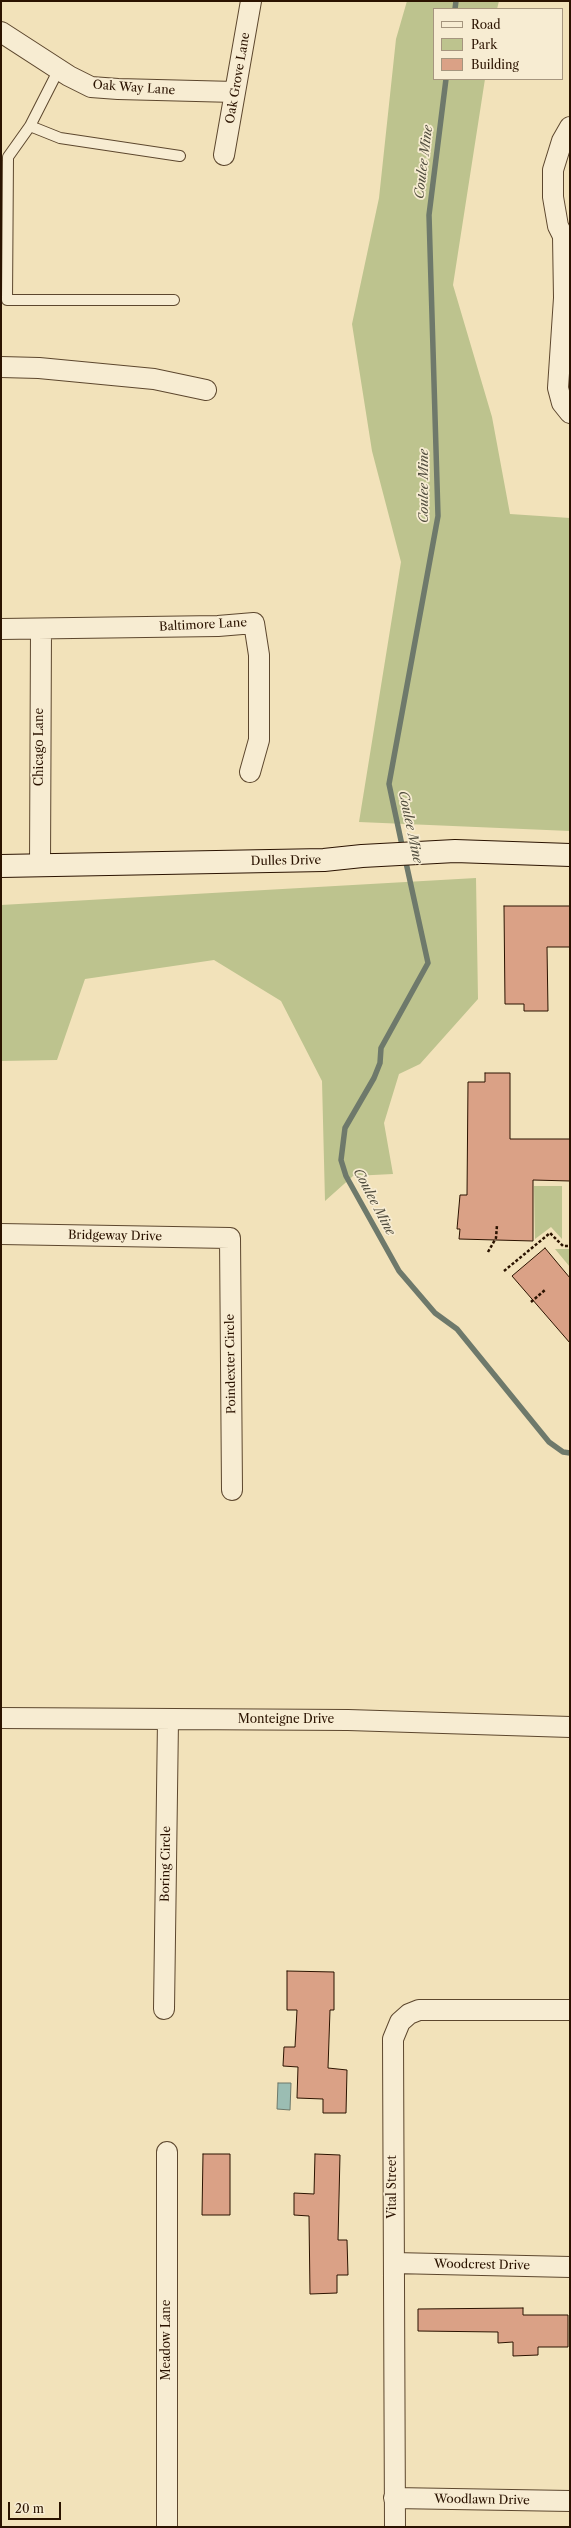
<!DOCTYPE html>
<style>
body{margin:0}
#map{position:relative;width:571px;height:2528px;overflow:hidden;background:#f2e2ba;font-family:"Libre Caslon Text",serif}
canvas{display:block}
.frame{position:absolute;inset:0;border:2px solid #2b1300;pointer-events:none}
.legend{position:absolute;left:433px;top:8px;width:130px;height:72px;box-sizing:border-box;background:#f7ecd2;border:1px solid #a5957e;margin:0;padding:5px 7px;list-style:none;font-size:12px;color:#2b1300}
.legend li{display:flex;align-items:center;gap:8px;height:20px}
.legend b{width:20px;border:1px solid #a5957e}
.scale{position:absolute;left:8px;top:2502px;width:53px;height:18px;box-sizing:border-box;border:2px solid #2b1300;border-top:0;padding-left:5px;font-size:12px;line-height:14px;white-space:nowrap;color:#2b1300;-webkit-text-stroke:3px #f7ecd2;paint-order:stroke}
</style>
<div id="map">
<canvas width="571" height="2528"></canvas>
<div class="frame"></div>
<ul class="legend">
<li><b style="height:5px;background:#f7ecd2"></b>Road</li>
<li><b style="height:11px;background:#bdc38e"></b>Park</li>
<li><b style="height:11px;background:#daa186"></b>Building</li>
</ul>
<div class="scale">20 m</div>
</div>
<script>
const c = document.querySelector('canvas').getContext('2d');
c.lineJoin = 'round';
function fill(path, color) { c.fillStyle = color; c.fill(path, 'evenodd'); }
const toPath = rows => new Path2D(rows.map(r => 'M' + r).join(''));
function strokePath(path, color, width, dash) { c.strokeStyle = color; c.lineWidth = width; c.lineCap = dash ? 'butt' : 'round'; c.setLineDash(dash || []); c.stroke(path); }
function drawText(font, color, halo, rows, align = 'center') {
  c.font = font + ' "Libre Caslon Text",serif'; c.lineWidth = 3.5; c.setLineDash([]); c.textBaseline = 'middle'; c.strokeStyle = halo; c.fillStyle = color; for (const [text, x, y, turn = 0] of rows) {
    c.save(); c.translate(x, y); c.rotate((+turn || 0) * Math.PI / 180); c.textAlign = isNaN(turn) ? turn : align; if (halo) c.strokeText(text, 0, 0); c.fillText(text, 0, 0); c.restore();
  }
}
const green = toPath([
 [407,1,499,1,497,9,434,9,434,79,485,79,453,285,492,417,510,514,570,518,570,831,359,822,401,562,372,451,352,324,379,198,396,39],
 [476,878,478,999,420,1064,399,1074,384,1123,393,1174,353,1176,325,1201,322,1081,281,1001,214,960,85,979,57,1060,1,1061,1,905],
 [534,1186,562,1186,562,1239,551,1227,535,1239],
 [555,1249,570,1249,570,1267]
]);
const water = toPath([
 [278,2083,291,2083,290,2110,277,2109,278,2083]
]);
const stream = toPath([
 [455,9,456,1],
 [403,850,389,784,438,516,429,215,446,79],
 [405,858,428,963,381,1048,380,1063,374,1078,345,1128,341,1160,346,1176,399,1271,435,1313,457,1329,549,1442,563,1452,570,1453]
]);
const building = toPath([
 [504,906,570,906,570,947,547,947,548,1011,524,1011,524,1004,505,1004,504,906],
 [485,1073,510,1073,510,1139,570,1139,570,1181,533,1180,533,1241,459,1239,460,1229,457,1229,460,1195,467,1195,468,1082,485,1082,485,1073],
 [545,1248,570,1278,570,1343,512,1276,545,1248],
 [287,1971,334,1972,334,2010,330,2010,328,2068,347,2070,346,2113,323,2113,323,2099,297,2098,298,2067,283,2066,284,2047,295,2047,297,2010,287,2010,287,1971],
 [203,2154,230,2154,230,2215,202,2215,203,2154],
 [315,2154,340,2155,338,2240,347,2240,348,2275,337,2275,337,2293,310,2294,309,2216,294,2215,294,2193,314,2194,315,2154],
 [523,2308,523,2315,568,2315,568,2347,538,2347,538,2355,513,2356,513,2342,498,2343,498,2332,418,2331,418,2309,523,2308]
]);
const path = toPath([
 [488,1252,496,1238,497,1225],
 [504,1271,550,1233,563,1246,570,1246],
 [531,1302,545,1290]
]);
const lane = toPath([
 [59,69,30,126,8,157,7,300,174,300],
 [30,126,60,138,180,156]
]);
const street = toPath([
 [1,32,69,76,91,87,118,89,235,92],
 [570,127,562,141,553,170,553,197,558,226,563,236,564,298,558,388,562,403,570,413],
 [224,155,251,1],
 [1,367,39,368,154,379,206,390],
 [1,629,218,626,254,623,259,655,259,740,250,772],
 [40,865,41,629],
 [1,1234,230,1238,232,1490],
 [1,1718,348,1720,570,1727],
 [164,2009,168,1720],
 [167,2152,167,2527],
 [394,2263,570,2267],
 [394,2498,570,2501],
 [395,2527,393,2039,400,2022,409,2014,419,2010,570,2010]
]);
const secondary = toPath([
 [1,866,324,860,362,856,455,851,570,855]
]);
const streetNames = [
 ["Oak Grove Lane",238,78,-80],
 ["Oak Way Lane",134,88,4],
 ["Baltimore Lane",203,625,-3],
 ["Chicago Lane",40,747,-90],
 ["Dulles Drive",286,861,-1],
 ["Bridgeway Drive",115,1236,1],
 ["Poindexter Circle",231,1364,-91],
 ["Monteigne Drive",286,1720],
 ["Boring Circle",166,1864,-89],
 ["Vital Street",393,2187,-90],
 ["Woodcrest Drive",482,2265,1],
 ["Meadow Lane",167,2340,-90],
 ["Woodlawn Drive",482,2500,1]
];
const waterNames = [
 ["Coulee Mine",424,162,-83],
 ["Coulee Mine",424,486,-90],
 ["Coulee Mine",410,827,78],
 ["Coulee Mine",374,1202,62]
];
fill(green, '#bdc38e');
fill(water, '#9bbdb3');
strokePath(water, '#6e796b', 1);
strokePath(stream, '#6e796b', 5.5);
fill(building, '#daa186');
strokePath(building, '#2b1300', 1);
strokePath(lane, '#5d472e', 12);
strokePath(street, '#5d472e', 22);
strokePath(secondary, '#2b1300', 24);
strokePath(path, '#2b1300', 2.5, [3, 2]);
strokePath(lane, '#f7ecd2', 10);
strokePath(street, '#f7ecd2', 20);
strokePath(secondary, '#f7ecd2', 22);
drawText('12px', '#2b1300', '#f7ecd2', streetNames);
drawText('italic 13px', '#524e3f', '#f7ecd2', waterNames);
</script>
